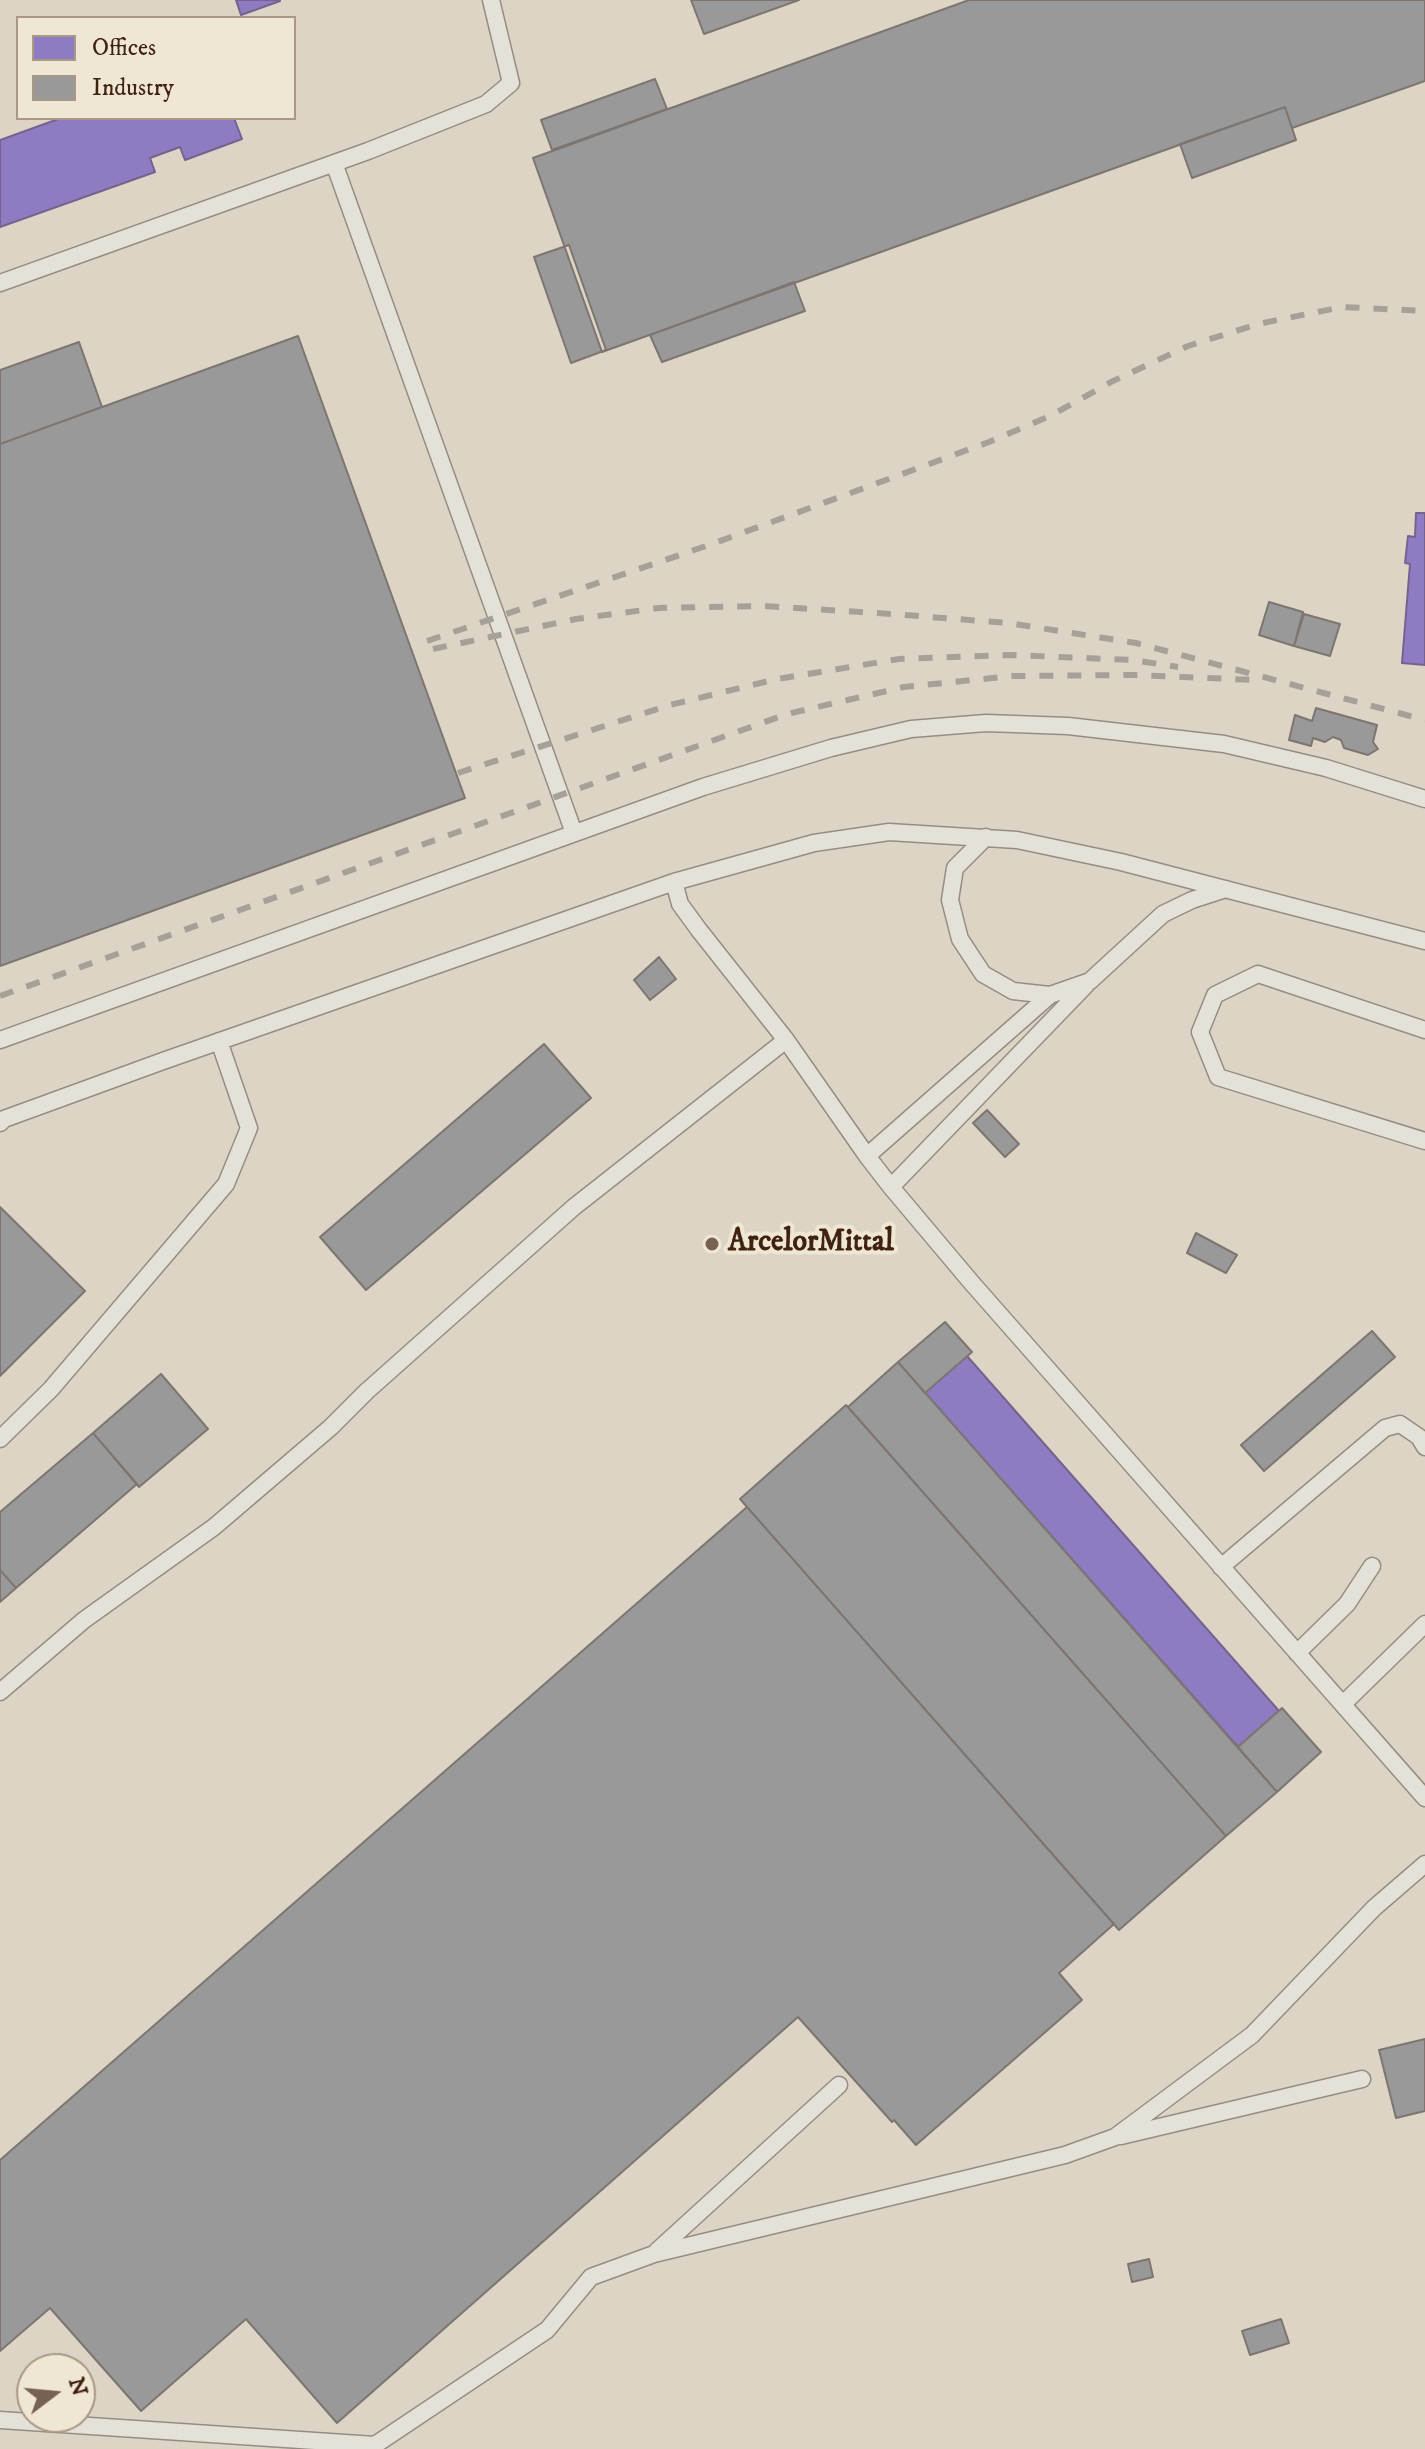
<!DOCTYPE html>
<style>
body{margin:0}
#map{position:relative;width:1425px;height:2449px;overflow:hidden;background:#dcd5c5;font-family:"IM FELL DW Pica",serif}
canvas{display:block}
.legend{position:absolute;left:16px;top:16px;width:280px;height:104px;box-sizing:border-box;background:#efe6d3;border:2px solid #a99885;margin:0;padding:10px 14px;list-style:none;font-size:24px;color:#402211}
.legend li{display:flex;align-items:center;gap:16px;height:40px}
.legend b{width:40px;border:2px solid #a99885}
.north{position:absolute;left:16px;top:2353px;width:80px;height:80px;box-sizing:border-box;background:#efe6d3;border:2px solid #a99885;border-radius:50%;rotate:74deg;font-size:22px;font-weight:700;line-height:32px;text-align:center;color:#402211}
.north::after{content:'';display:block;margin:auto;width:28px;height:36px;background:#776150;clip-path:polygon(50% 0,100% 100%,50% 72%,0 100%)}
</style>
<div id="map">
<canvas width="1425" height="2449"></canvas>
<ul class="legend">
<li><b style="height:22px;background:#8e7cc3"></b>Offices</li>
<li><b style="height:22px;background:#999"></b>Industry</li>
</ul>
<div class="north">N</div>
</div>
<script>
const c = document.querySelector('canvas').getContext('2d');
c.lineJoin = 'round';
function fill(path, color) { c.fillStyle = color; c.fill(path, 'evenodd'); }
const toPath = rows => new Path2D(rows.map(r => 'M' + r).join(''));
function strokePath(path, color, width, dash) { c.strokeStyle = color; c.lineWidth = width; c.lineCap = dash ? 'butt' : 'round'; c.setLineDash(dash || []); c.stroke(path); }
function drawText(font, color, halo, rows, align = 'center') {
  c.font = font + ' "IM FELL DW Pica",serif'; c.lineWidth = 8; c.setLineDash([]); c.textBaseline = 'middle'; c.strokeStyle = halo; c.fillStyle = color; for (const [text, x, y, turn = 0] of rows) {
    c.save(); c.translate(x, y); c.rotate((+turn || 0) * Math.PI / 180); c.textAlign = isNaN(turn) ? turn : align; if (halo) c.strokeText(text, 0, 0); c.fillText(text, 0, 0); c.restore();
  }
}
const offices = toPath([
 [236,0,279,0,280,1,241,15,236,0],
 [61,118,234,118,242,139,185,160,180,147,150,158,155,172,0,227,0,140,61,118],
 [1416,513,1425,513,1425,665,1402,663,1410,564,1405,563,1408,536,1415,537,1416,513],
 [967,1356,1279,1711,1238,1747,925,1393,967,1356]
]);
const industry = toPath([
 [691,0,799,0,704,34,691,0],
 [969,0,1425,0,1425,81,1292,128,1285,107,602,352,533,158,969,0],
 [655,79,667,109,552,150,541,120,655,79],
 [1285,107,1296,140,1192,178,1180,144,1285,107],
 [569,245,606,350,571,363,534,257,569,245],
 [794,282,805,311,662,362,650,335,794,282],
 [298,336,465,798,0,966,0,444,298,336],
 [79,342,102,407,0,444,0,370,79,342],
 [1269,602,1303,612,1294,646,1259,635,1269,602],
 [1304,614,1340,624,1330,656,1294,646,1304,614],
 [1316,708,1377,725,1373,742,1378,749,1368,755,1344,748,1341,740,1333,737,1325,742,1313,738,1311,746,1289,740,1295,715,1312,721,1316,708],
 [659,957,676,979,650,1000,634,980,659,957],
 [544,1044,591,1098,366,1290,320,1237,544,1044],
 [987,1110,1019,1144,1005,1157,973,1123,987,1110],
 [0,1207,85,1291,0,1376,0,1207],
 [1196,1233,1237,1255,1226,1273,1187,1253,1196,1233],
 [945,1322,972,1352,925,1393,898,1362,945,1322],
 [1372,1331,1395,1357,1264,1471,1241,1445,1372,1331],
 [898,1362,1277,1792,1226,1836,848,1407,898,1362],
 [161,1374,208,1429,139,1487,93,1433,161,1374],
 [846,1405,1226,1836,1119,1930,740,1499,846,1405],
 [93,1433,137,1484,16,1588,0,1570,0,1512,93,1433],
 [747,1507,1114,1924,1059,1973,1082,2000,916,2145,894,2120,892,2122,798,2017,337,2423,246,2319,141,2411,50,2308,0,2351,0,2160,747,1507],
 [0,1570,16,1588,0,1602,0,1570],
 [1282,1708,1321,1752,1277,1792,1238,1747,1282,1708],
 [1425,2039,1425,2111,1396,2118,1379,2050,1425,2039],
 [1149,2259,1153,2277,1132,2282,1128,2264,1149,2259],
 [1281,2319,1289,2343,1250,2355,1242,2331,1281,2319]
]);
const lane = toPath([
 [334,163,574,833],
 [0,283,368,151,486,104,511,83,491,0],
 [986,837,955,868,950,900,960,939,983,974,1013,991,1050,995,1090,981,1163,914,1192,900,1226,889],
 [674,882,680,904,699,930,786,1040,867,1156,891,1187,971,1282,1425,1798],
 [1425,1030,1258,974,1215,995,1200,1032,1218,1077,1425,1141],
 [0,1040,703,787,831,748,911,729,986,723,1068,726,1224,744,1326,768,1425,799],
 [0,1123,4,1119,163,1061,674,882,814,843,889,832,1017,840,1121,862,1425,941],
 [867,1156,1050,995],
 [891,1187,1086,985],
 [0,1439,51,1389,226,1184,249,1128,219,1041],
 [1221,1567,1385,1428,1400,1424,1419,1437,1425,1447],
 [1297,1653,1347,1604,1372,1566],
 [0,1692,84,1620,214,1527,331,1427,367,1391,574,1207,786,1040],
 [1343,1704,1425,1624],
 [1121,2136,1362,2079],
 [657,2251,839,2085],
 [0,2420,375,2445,547,2330,591,2277,654,2254,1065,2155,1115,2137,1252,2035,1374,1908,1425,1864]
]);
const rail = toPath([
 [427,641,712,544,989,442,1052,415,1113,381,1188,346,1258,324,1342,307,1425,311],
 [433,649,576,619,659,608,765,606,892,614,1008,623,1136,643,1425,720],
 [458,773,670,705,777,679,899,659,1011,655,1133,660,1178,667],
 [0,996,787,714,904,687,1012,676,1134,675,1255,680]
]);
const markers = [
 [712,1244,8,"#776150"]
];
const poiNames = [
 ["ArcelorMittal",728,1244]
];
fill(offices, '#8e7cc3');
strokePath(offices, '#77618e', 2);
fill(industry, '#999');
strokePath(industry, '#7e7570', 2);
strokePath(lane, '#958d82', 19);
strokePath(lane, '#e4e1d9', 16);
strokePath(rail, '#a6a099', 6, [14, 14]);
for (const [x, y, r, color] of markers) { const dot = new Path2D(); dot.arc(x, y, r, 0, 2 * Math.PI); c.fillStyle = color; c.fill(dot); strokePath(dot, '#efe6d3', 3); }
drawText('bold 30px', '#402211', '#efe6d3', poiNames, 'left');
</script>
